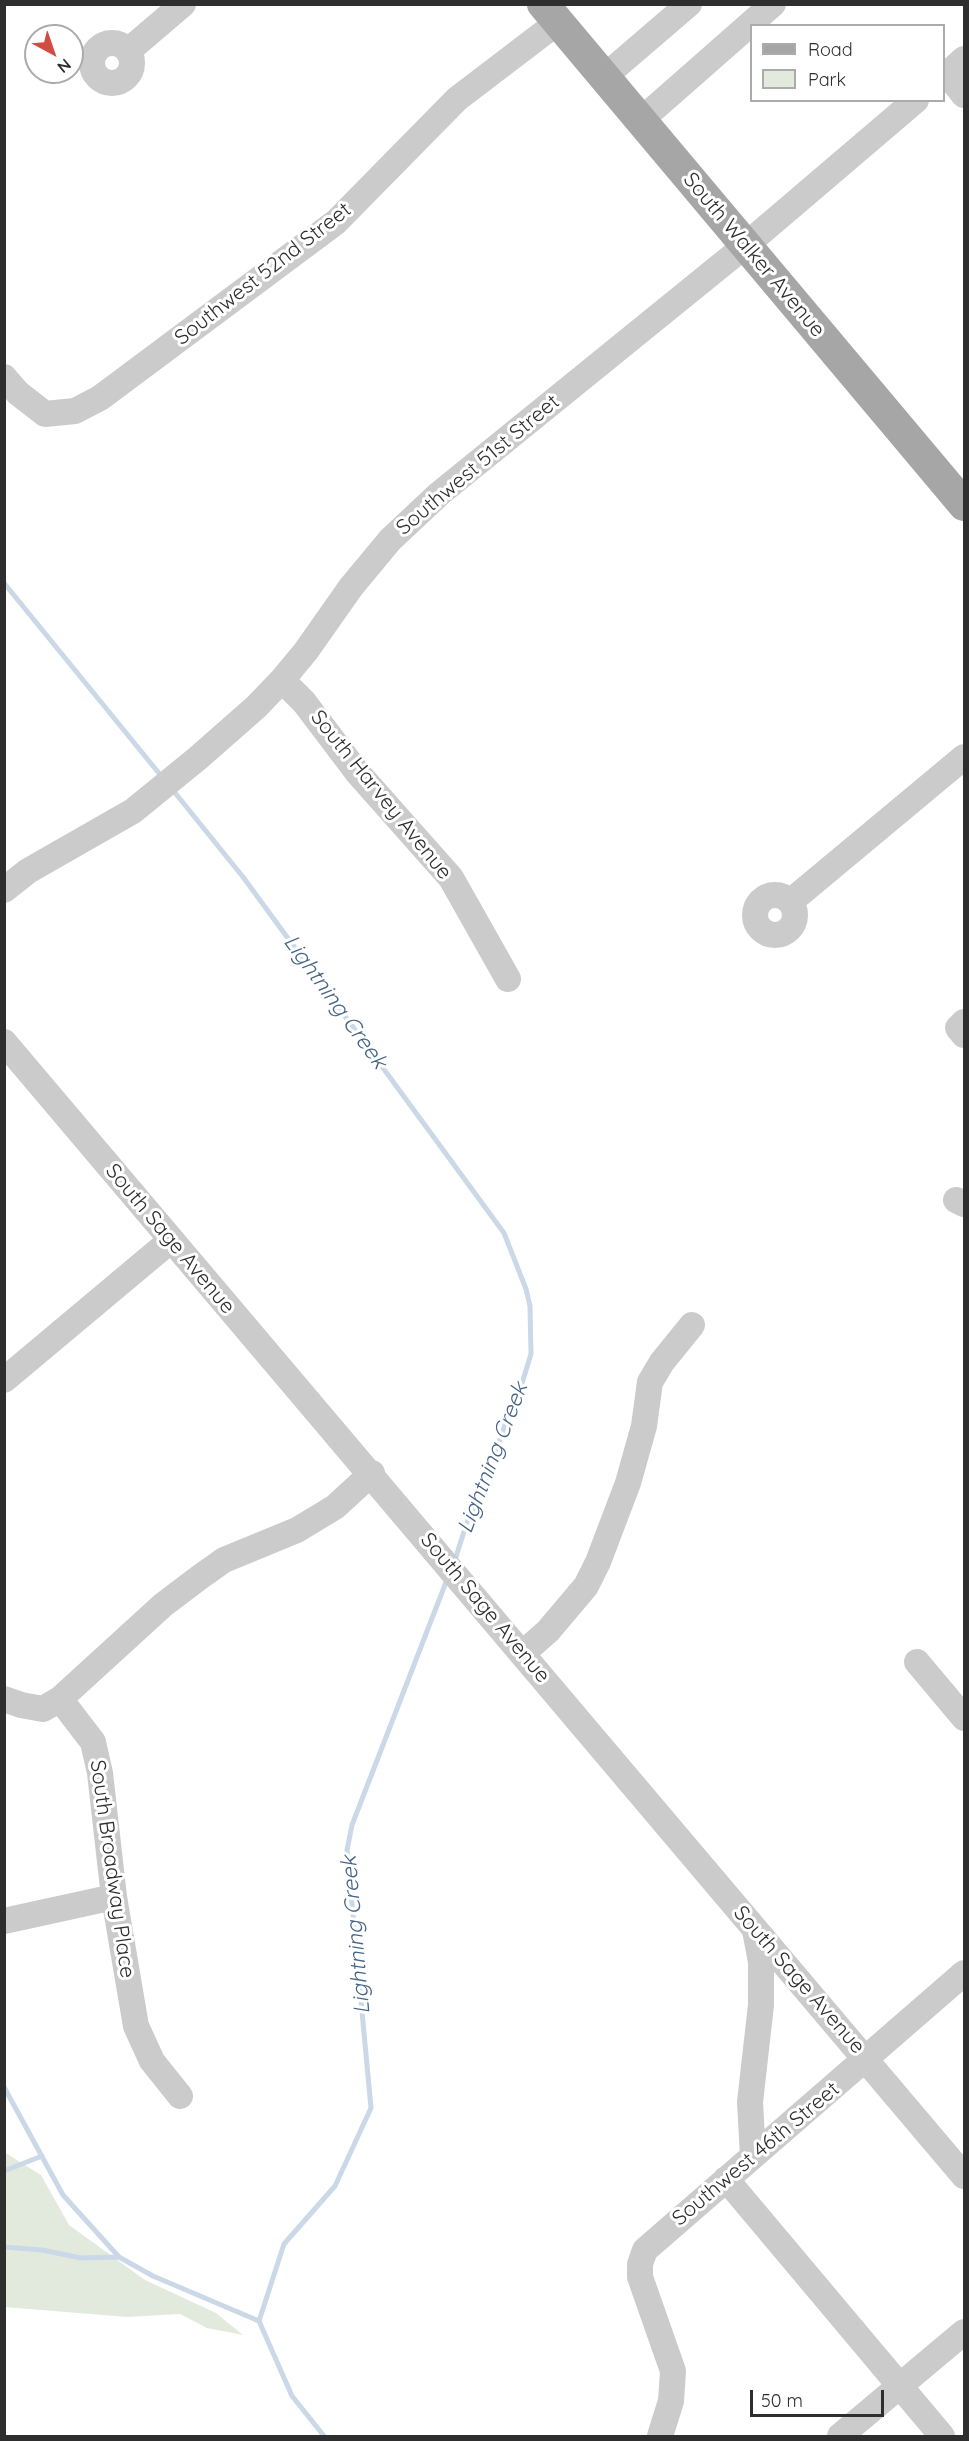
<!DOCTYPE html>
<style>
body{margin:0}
#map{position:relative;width:969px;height:2441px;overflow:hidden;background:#fff;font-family:Quicksand,sans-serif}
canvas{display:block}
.frame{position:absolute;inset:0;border:6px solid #2e2e2e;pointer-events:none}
.legend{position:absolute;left:750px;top:24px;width:195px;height:78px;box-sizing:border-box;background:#fff;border:2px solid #ababab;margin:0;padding:8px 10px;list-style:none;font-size:18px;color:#2e2e2e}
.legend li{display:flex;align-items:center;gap:12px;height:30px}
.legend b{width:30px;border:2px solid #ababab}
.north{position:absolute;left:24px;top:24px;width:60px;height:60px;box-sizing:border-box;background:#fff;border:2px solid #ababab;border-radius:50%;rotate:140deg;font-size:16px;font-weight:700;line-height:24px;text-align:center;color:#2e2e2e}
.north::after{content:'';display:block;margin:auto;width:21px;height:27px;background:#d14d43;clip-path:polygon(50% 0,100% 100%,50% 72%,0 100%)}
.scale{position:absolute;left:750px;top:2390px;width:134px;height:27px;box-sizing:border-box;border:3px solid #2e2e2e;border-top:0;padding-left:8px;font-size:18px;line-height:21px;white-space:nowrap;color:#2e2e2e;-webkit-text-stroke:4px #fff;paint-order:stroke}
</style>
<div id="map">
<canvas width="969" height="2441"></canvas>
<div class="frame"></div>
<ul class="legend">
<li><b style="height:8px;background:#a6a6a6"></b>Road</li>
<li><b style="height:16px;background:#e2eadd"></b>Park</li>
</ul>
<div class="north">N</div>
<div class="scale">50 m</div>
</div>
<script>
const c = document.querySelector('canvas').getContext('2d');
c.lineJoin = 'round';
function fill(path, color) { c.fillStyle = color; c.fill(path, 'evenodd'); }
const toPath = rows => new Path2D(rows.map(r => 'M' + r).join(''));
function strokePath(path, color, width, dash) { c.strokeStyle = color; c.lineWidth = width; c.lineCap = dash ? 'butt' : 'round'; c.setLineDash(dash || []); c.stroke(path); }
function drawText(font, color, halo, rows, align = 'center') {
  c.font = font + ' Quicksand,sans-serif'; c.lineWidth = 6; c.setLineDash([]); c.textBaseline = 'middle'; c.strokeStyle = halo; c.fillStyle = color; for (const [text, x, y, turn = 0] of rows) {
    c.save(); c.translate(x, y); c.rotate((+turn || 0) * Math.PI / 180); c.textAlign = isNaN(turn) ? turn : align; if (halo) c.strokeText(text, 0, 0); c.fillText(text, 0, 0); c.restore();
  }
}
const green = toPath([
 [4,2152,41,2175,69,2225,145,2280,216,2313,243,2335,207,2328,180,2314,127,2317,5,2307]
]);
const stream = toPath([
 [4,583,162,777],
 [172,789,243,877,504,1233,526,1289,530,1306,531,1354,519,1393,515,1396,477,1505,468,1519,454,1563],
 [4,2087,63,2195,119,2257,153,2276,259,2321],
 [4,2171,42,2156],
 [4,2247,42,2250,81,2258,119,2257],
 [324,2436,292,2396,259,2321,284,2244,335,2186,371,2108,347,1850,352,1825,448,1577]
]);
const minor = toPath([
 '92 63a20 20 0 1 1 40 0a20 20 0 1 1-40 0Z',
 [128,51,183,4],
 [947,74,964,95],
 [604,77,689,4],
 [944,77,964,59],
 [641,120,773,4],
 [4,377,18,393,45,414,75,411,100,398,336,222,457,99,558,22],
 [282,680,304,702,357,772,451,878,508,979],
 [4,890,28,871,133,811,198,758,256,707,282,680,306,651,351,587,390,540,439,494,746,245,916,100],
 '755 915a20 20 0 1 1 40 0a20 20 0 1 1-40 0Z',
 [790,902,964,757],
 [964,1022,958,1028,964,1035],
 [4,1042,964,2176],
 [956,1200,964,1204],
 [4,1380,170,1241],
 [523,1653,548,1631,586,1586,598,1562,628,1483,644,1426,650,1382,662,1362,692,1325],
 [917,1662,964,1718],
 [4,1699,21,1705,43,1709,60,1699,163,1605,200,1577,224,1560,297,1530,335,1507,372,1473],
 [60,1699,93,1742,100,1773,114,1897,136,2026,152,2061,180,2096],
 [4,1921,114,1897],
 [753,2156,750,2102,761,2005,761,1962,755,1930],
 [726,2179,942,2436],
 [660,2436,671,2401,673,2371,640,2277,640,2264,645,2250,964,1973],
 [840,2436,964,2332]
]);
const major = toPath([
 [543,4,964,505]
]);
const streetNames = [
 ["South Walker Avenue",754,255,50],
 ["Southwest 52nd Street",263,274,-38],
 ["Southwest 51st Street",478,465,-40],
 ["South Harvey Avenue",381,795,51],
 ["South Sage Avenue",170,1239,50],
 ["South Sage Avenue",485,1608,50],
 ["South Broadway Place",112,1869,82],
 ["South Sage Avenue",799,1980,49],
 ["Southwest 46th Street",756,2154,-40]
];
const waterNames = [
 ["Lightning Creek",335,1002,54],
 ["Lightning Creek",493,1458,-69],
 ["Lightning Creek",356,1935,-95]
];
fill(green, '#e2eadd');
strokePath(stream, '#cbd8e7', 5);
strokePath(minor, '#cbcbcb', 26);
strokePath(major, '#a6a6a6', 32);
drawText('21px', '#2e2e2e', '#fff', streetNames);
drawText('italic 22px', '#456487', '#fff', waterNames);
</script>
